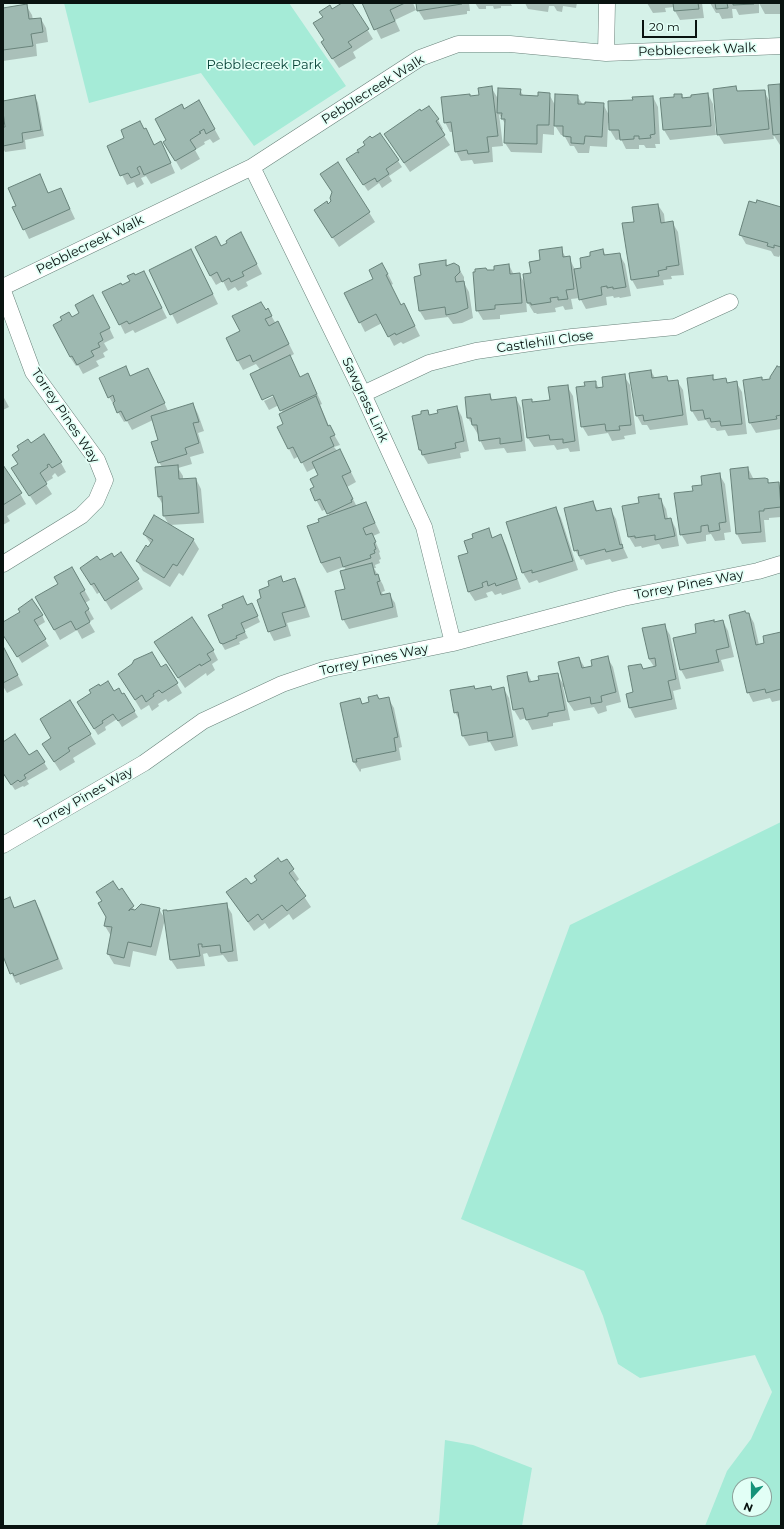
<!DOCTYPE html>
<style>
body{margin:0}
#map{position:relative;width:784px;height:1529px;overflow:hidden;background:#d5f1e8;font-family:Montserrat,sans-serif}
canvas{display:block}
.frame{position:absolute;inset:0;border:4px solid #091310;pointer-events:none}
.north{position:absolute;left:732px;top:1477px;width:40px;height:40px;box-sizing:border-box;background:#e2fff6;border:1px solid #8ba19a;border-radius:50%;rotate:201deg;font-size:11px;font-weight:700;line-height:16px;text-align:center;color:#091310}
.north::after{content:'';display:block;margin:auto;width:14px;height:18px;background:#15937a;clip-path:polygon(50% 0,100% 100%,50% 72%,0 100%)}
.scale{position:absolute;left:642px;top:20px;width:55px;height:18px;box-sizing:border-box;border:2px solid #091310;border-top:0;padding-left:5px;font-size:12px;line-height:14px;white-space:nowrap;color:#091310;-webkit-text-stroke:3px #e2fff6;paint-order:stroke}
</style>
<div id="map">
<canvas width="784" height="1529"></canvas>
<div class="frame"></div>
<div class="north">N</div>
<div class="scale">20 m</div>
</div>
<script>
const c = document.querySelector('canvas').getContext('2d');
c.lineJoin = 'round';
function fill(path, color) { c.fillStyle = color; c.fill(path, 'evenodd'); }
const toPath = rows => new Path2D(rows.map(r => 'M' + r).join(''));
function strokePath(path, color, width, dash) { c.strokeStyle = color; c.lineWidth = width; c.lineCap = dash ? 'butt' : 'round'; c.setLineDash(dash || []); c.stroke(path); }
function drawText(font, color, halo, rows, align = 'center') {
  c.font = font + ' Montserrat,sans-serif'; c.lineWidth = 3.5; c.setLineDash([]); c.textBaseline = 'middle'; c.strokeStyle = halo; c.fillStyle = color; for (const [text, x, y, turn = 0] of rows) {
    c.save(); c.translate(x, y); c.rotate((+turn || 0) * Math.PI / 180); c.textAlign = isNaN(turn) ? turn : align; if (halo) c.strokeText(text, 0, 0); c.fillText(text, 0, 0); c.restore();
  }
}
const green = toPath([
 [64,3,289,3,346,86,254,146,201,73,89,103],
 [781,822,781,1526,705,1526,727,1471,751,1439,772,1392,755,1355,640,1378,618,1364,603,1316,584,1271,461,1219,570,925],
 [740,1485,764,1485,764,1509,740,1509],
 [445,1440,473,1445,532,1468,522,1526,436,1526,439,1521]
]);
const shadow = toPath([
 [344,3,351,3,373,39,353,52,356,58,339,68,328,52,325,40,332,11],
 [363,3,413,3,416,10,395,20,400,31,381,39],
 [417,3,469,3,470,11,467,11,467,14,424,20,418,10],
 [475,3,522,3,511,4,512,6,501,6,501,8,494,9,493,6,486,6,486,9,479,9],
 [525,3,577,3,576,8,563,6,562,12,557,11,554,6,549,6,548,12,528,9],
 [647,3,702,3,704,18,680,20,675,11,674,7,665,8,666,12,653,13],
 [710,3,759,3,759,13,739,15,736,9,732,9,733,18,722,19,719,13,716,13],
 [759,3,781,3,781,14,765,14],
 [26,5,32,15,33,20,41,19,46,28,48,42,36,44,37,56,3,61,3,9],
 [780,85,781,145,780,145,773,134,774,139,724,144,718,134,736,87,738,92,764,91,770,102],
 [491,87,497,97,498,102,520,90,524,97,539,97,549,94,555,105,577,96,583,105,603,104,609,115,634,101,653,97,658,107,660,144,655,144,656,148,646,148,644,145,639,145,639,149,626,149,621,139,616,140,610,130,610,123,608,123,607,147,590,146,589,153,578,153,574,146,570,146,564,135,561,135,554,124,554,135,543,134,542,153,511,152,505,143,506,125,499,114,503,146,492,147,493,162,474,164,472,160,461,161,456,151,453,132,450,132,445,122,470,97,480,96],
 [708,94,713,104,716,135,670,140,664,130,661,99,675,98,682,95,684,99],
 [35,96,38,103,44,136,25,140,26,149,5,152,3,148,3,128,7,127,3,102],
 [199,101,220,139,213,143,210,139,204,142,205,144,195,150,200,159,181,170,165,142,168,140,184,110],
 [438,120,443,129,441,131,450,145,410,172,391,144],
 [145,129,154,145,166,152,175,173,151,184,146,176,141,178,144,184,137,188,134,182,127,185,108,146],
 [380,134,402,167,389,176,392,181,382,188,379,183,368,191,351,166,366,145],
 [338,163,375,222,339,247,321,220,328,205,333,202],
 [39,175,49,194,61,189,75,219,29,239,14,208,17,206],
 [658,205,664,214,665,223,672,222,678,232,684,275,671,276,672,279,663,280,664,285,637,289,632,280,636,222],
 [781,208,781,255,780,255,779,257,774,256,771,251,746,244,740,234],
 [246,243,262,274,246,282,248,286,238,291,235,287,228,291,223,281,216,285,210,275],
 [561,249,566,258,569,257,575,270,582,269,592,257,603,250,606,256,619,254,625,264,631,296,620,298,619,297,614,298,613,296,606,297,607,305,586,309,580,298,571,299,573,309,565,310,563,306,555,308,556,312,537,314,536,313,534,313,526,300,527,312,500,315,500,319,483,320,477,310,487,271,496,271,509,265,514,275,519,274,526,285,541,261],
 [196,260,218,304,177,324,150,270],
 [445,262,448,266,458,267,464,277,464,283,469,292,473,318,462,323,453,324,448,317,425,320,419,310,422,276],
 [388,274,393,284,391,285,401,306,409,314,420,336,403,344,401,342,394,346,382,323,365,332,345,293],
 [135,277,149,282,167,318,135,333,133,330,125,334,120,324,122,286,131,281],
 [99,306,114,338,104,343,108,350,103,353,105,357,96,361,99,366,83,374,78,365,76,366,70,357,72,318],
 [268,310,276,324,283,332,294,354,289,357,300,378,308,374,322,404,320,405,329,426,340,445,334,447,345,460,356,482,347,487,357,507,366,503,380,533,373,536,380,552,379,553,381,559,379,560,380,563,375,565,376,568,374,568,383,585,385,591,382,592,383,595,389,594,395,603,398,617,349,629,343,619,346,589,346,570,344,567,327,573,321,563,309,526,320,522,330,516,326,509,322,511,311,490,315,488,319,476,315,468,307,472,299,456,294,459,278,427,285,424,283,413,279,405,269,410,264,401,278,394,256,364,243,370,238,361,241,332],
 [125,367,130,377,153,378,168,411,193,404,198,414,204,431,198,433,204,453,190,457,192,464,178,468,183,476,183,480,196,479,201,489,204,523,170,525,193,539,199,549,183,576,179,573,170,587,143,571,137,561,151,544,144,534,169,525,164,516,163,505,158,496,162,467,159,462,159,440,153,420,132,430,127,421,124,422,109,397],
 [781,367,781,429,756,433,750,423,744,380,762,378,763,381,771,380],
 [651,371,655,378,666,377,669,382,677,381,683,390,688,425,650,430,647,425,642,425,637,416],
 [624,376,630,385,636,434,624,436,625,439,612,441,608,433,588,436,582,426,586,387,595,382,599,388,604,388],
 [712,376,715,380,726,379,728,384,736,382,742,392,747,434,728,436,725,430,717,431,715,428,711,428,706,420,698,421,692,411,689,379],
 [567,386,573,396,580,451,570,452,568,448,557,450,554,445,534,447,528,438,531,400,533,403,551,401],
 [490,395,493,401,516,398,521,408,526,451,507,453,504,448,485,450,480,440,479,436,468,418],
 [3,396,9,407,3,410],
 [457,407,462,417,469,451,460,453,461,458,428,464,420,450,413,417,423,415,428,411,430,416],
 [30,444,61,463,66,472,58,477,55,473,52,476,53,478,45,483,52,494,36,505,18,478,19,464],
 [4,466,26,504,7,516,10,521,3,525],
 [748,468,754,480,767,480,770,484,778,483,781,488,781,517,769,518,769,520,764,520,766,542,742,544,737,534],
 [719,474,725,484,731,532,724,533,725,540,715,541,711,534,706,535,706,541,687,544,681,534,694,492],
 [658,495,666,509,668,519,671,519,676,529,679,546,662,549,659,544,642,548,641,546,635,547,629,537,623,507,641,504],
 [593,502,598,512,610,509,616,519,623,547,628,558,612,562,610,559,586,565,583,559,581,560,575,550],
 [556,508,561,518,578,570,539,583,537,580,529,583,523,573,508,523],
 [488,529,493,538,501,536,506,545,521,589,502,595,501,593,495,595,492,591,486,593,488,597,475,601,469,592,459,557,469,554,474,538],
 [114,558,138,580,143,589,111,610,100,592,97,594,87,578,99,562],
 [72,568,90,600,85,603,94,619,89,622,95,632,82,639,77,630,60,640,36,597,59,584],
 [281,577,284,583,295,579,300,589,310,617,287,623,291,636,274,641,269,631,263,599,271,586],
 [247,606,255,611,260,622,244,630,248,638,239,642,240,644,225,650,221,643],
 [746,614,749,614,754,623,759,645,765,644,781,634,781,700,772,702,770,698,753,702,748,692],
 [42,615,45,622,37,627,49,646,22,663,3,633,3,623],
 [723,621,728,631,734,657,721,660,724,671,686,679,681,670,715,623],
 [664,625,670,635,681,689,673,691,677,709,635,718,630,708,627,694,634,693,641,665,644,670,655,668,649,659,643,629],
 [3,647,23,685,7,693,3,686],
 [213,650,218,660,212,664,215,670,207,676,206,673,185,688,161,652],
 [607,657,613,667,621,702,606,706,607,711,598,714,594,707,574,711,568,702,579,658,585,668,593,667],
 [161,668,177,684,182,693,168,702,166,699,158,704,159,706,152,711,149,705,141,710,125,684],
 [527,673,532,682,557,674,565,687,563,687,570,720,553,723,553,726,532,730,526,718,520,720,514,710,508,677],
 [491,687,493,691,504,689,509,698,518,746,495,751,490,742,469,746,463,736,460,721,455,712,475,690],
 [100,688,122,695,123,694,138,717,122,727,117,719,105,727,106,730,98,735,82,709],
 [388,698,394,708,402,747,399,748,401,760,361,769,361,771,360,772,354,762,360,700,363,704],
 [90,734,96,744,73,758,75,762,60,771,49,754],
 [3,743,29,756,37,751,48,769,27,781,29,784,24,787,23,786,15,790,3,772],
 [286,860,299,879,295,883,311,907,293,920,289,914,269,929,265,923,254,931,227,893,250,886],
 [122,889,135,911,159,909,165,919,156,956,133,951,130,967,114,964,108,954,111,936,105,926,118,891],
 [10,899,15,908,35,901,40,910,63,969,20,985,19,982,16,983,3,955,3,901],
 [226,904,232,914,238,961,228,962,223,955,209,957,207,953,203,954,205,966,177,969,171,960,167,912]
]);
const building = toPath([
 [342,3,352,3,369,29,348,42,352,47,332,59,321,42,324,40,313,23,323,17,319,12,330,5,332,9,342,3],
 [362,3,405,3,390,10,395,21,374,30,362,3],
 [416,3,462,3,462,4,417,11,416,3],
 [673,3,698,3,699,9,674,11,673,3],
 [715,3,727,3,728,8,716,9,715,3],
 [733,3,754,3,754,4,733,5,733,3],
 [27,4,29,19,41,18,43,32,31,34,33,46,3,50,3,8,27,4],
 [780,84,781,134,773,135,768,85,780,84],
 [492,86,498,136,487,137,489,152,468,154,467,150,455,152,451,122,444,123,441,97,470,94,470,96,479,95,478,88,492,86],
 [736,86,737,91,765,90,769,129,717,135,713,89,736,86],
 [498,88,521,89,520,95,538,96,538,92,550,93,549,125,537,125,537,144,504,143,505,119,501,119,502,113,497,113,498,88],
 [708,93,711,126,663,130,660,98,674,97,674,94,682,94,682,98,691,97,691,95,708,93],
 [555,94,578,95,578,104,585,104,585,102,604,103,602,137,585,136,584,144,571,143,571,137,563,136,563,126,554,126,555,94],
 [35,95,41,130,22,133,23,142,3,146,3,127,5,127,3,112,3,101,35,95],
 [653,96,655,134,650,135,651,138,639,139,639,136,634,136,634,139,620,140,619,130,609,130,608,101,633,100,632,97,653,96],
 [199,100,215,129,206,134,204,129,199,132,201,133,190,140,196,149,175,161,163,142,166,140,155,119,182,104,184,109,199,100],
 [429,106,439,119,436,121,445,135,404,163,384,134,420,109,421,111,429,106],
 [140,121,144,129,146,128,154,145,161,141,171,163,144,175,140,166,137,168,140,174,131,178,128,173,120,176,107,146,124,138,121,130,140,121],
 [380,133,399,160,386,169,389,174,377,182,375,178,363,185,346,159,357,152,359,153,357,150,365,145,363,142,370,136,372,138,380,133],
 [338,162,370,212,332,238,314,210,327,201,328,204,331,201,330,198,332,192,320,174,338,162],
 [40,174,48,193,61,188,70,209,23,230,12,207,16,206,8,188,40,174],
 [757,200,781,207,781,247,774,245,774,248,767,246,768,243,739,235,749,201,756,203,757,200],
 [658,204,661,223,673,221,679,265,666,267,667,269,658,271,659,276,631,280,622,223,634,222,632,207,658,204],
 [241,232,257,264,242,272,244,276,231,282,229,278,222,282,217,272,210,276,195,247,216,236,221,246,227,243,226,241,230,238,241,232],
 [562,247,563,257,570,256,574,289,566,290,568,299,558,300,558,297,550,298,551,302,531,305,531,303,527,303,523,274,531,273,529,262,540,260,539,250,562,247],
 [191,249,213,294,170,315,149,270,191,249],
 [603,249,604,255,620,253,626,287,613,289,613,287,607,288,607,286,601,287,602,295,579,300,574,269,581,268,580,258,590,256,590,252,603,249],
 [446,260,446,266,454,263,459,266,460,272,455,277,456,282,464,281,468,308,456,313,446,315,445,307,419,311,414,277,421,275,419,264,446,260],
 [382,263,388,274,386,275,401,305,404,303,415,326,396,335,395,333,388,337,376,314,359,323,344,293,373,279,369,270,382,263],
 [509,264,510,274,520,273,522,303,495,305,495,309,476,311,473,272,475,272,475,269,486,268,487,270,494,270,494,266,509,264],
 [144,271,162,308,129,324,127,321,119,325,102,292,121,283,122,285,130,281,127,276,134,273,135,275,144,271],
 [93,295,110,328,100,333,103,340,98,343,100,347,91,351,94,356,77,365,72,356,70,357,53,325,62,320,60,317,69,312,72,317,79,313,75,305,93,295],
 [261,302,266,310,268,308,272,316,265,319,269,326,278,321,289,344,253,362,250,355,237,361,226,338,240,331,232,316,261,302],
 [290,355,300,377,308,373,317,394,280,411,273,395,262,400,250,374,290,355],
 [126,366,130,376,148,368,165,403,126,421,121,411,117,413,113,403,115,401,113,395,108,398,99,378,126,366],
 [777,366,779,367,781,366,781,415,776,416,777,419,749,423,743,380,762,377,762,380,770,379,770,377,777,366],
 [651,370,652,378,667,376,668,381,678,380,683,415,644,421,643,415,636,416,629,373,651,370],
 [625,374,631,425,619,426,620,430,606,431,605,424,581,427,576,387,585,386,584,382,596,381,596,388,603,387,602,377,625,374],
 [713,375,713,380,726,378,727,383,737,381,742,424,721,426,720,421,711,422,710,418,705,419,703,410,691,411,687,378,713,375],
 [568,385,575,441,563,443,563,439,550,440,549,435,527,438,522,400,532,399,532,402,550,400,548,387,568,385],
 [490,394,491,400,516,397,522,441,500,444,500,438,479,441,477,425,472,425,471,418,467,418,465,397,490,394],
 [316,396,328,426,330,425,335,435,330,437,334,446,301,463,293,447,288,449,277,427,283,424,279,414,316,396],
 [193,403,199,422,193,423,199,443,185,448,187,454,158,463,151,442,158,440,151,416,193,403],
 [457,406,464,441,455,443,456,448,422,455,421,450,419,450,412,416,421,414,421,411,428,410,429,415,438,413,437,410,457,406],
 [44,434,62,462,52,468,49,464,47,465,48,467,40,473,47,484,29,496,11,468,18,464,12,455,19,450,17,446,28,439,31,443,44,434],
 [340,449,351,472,342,476,353,499,351,500,352,502,327,514,320,499,315,501,310,489,314,487,310,479,318,475,312,462,340,449],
 [3,465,22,493,3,505,3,465],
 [178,465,179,479,196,478,199,513,163,516,162,496,158,497,155,467,178,465],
 [748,467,749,479,765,478,768,479,768,483,779,482,781,507,764,509,764,511,759,511,761,532,736,534,730,469,748,467],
 [720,473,726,522,719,523,720,530,709,532,708,525,701,526,701,532,680,535,674,493,693,491,692,486,702,485,701,476,720,473],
 [659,494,659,499,661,498,665,519,671,518,675,536,655,540,655,535,635,538,635,536,628,537,622,506,639,503,638,497,659,494],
 [593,501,596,511,611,508,620,545,622,544,623,548,606,552,605,549,579,556,578,550,574,551,564,508,593,501],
 [366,502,375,523,363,528,366,535,372,533,376,542,374,543,376,549,374,550,375,553,370,555,371,558,343,567,340,557,321,563,307,526,319,522,318,519,366,502],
 [556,507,573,561,532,573,532,570,522,573,506,522,556,507],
 [154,515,194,539,177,566,173,564,164,578,136,561,146,545,148,547,153,540,143,534,154,515],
 [489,528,492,538,501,534,517,579,496,586,495,583,488,586,487,581,482,583,483,587,468,592,458,556,468,553,464,541,473,538,472,534,489,528],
 [121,552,139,579,105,601,94,583,91,585,80,568,97,556,100,560,112,553,114,557,121,552],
 [372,563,375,575,378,574,380,581,377,582,381,595,390,593,393,607,342,620,335,591,345,589,340,571,372,563],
 [72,567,85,590,80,593,89,609,85,612,90,622,76,630,71,621,54,630,35,597,58,584,54,577,72,567],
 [281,576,283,582,295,578,305,607,282,613,286,626,268,632,257,600,261,598,259,590,269,586,268,581,281,576],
 [243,596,247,605,252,603,258,616,241,623,245,632,236,636,237,638,223,644,220,643,208,615,223,608,222,605,243,596],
 [32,599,43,615,34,620,46,639,17,657,3,635,3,622,20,612,18,609,32,599],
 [745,611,746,613,749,613,756,645,764,643,763,636,781,632,781,689,766,693,765,689,747,693,729,615,745,611],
 [192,617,214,650,207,654,211,660,201,666,200,664,178,678,154,642,192,617],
 [714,620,714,622,723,620,729,647,716,650,719,662,680,670,673,638,696,633,695,624,714,620],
 [665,624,676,679,668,681,672,699,629,708,626,694,633,692,628,666,641,664,643,669,656,666,655,658,649,659,642,628,665,624],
 [3,646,18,675,3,683,3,646],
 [152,652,161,667,166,664,178,683,162,693,159,690,153,694,154,696,146,702,142,695,135,700,118,674,132,664,134,660,152,652],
 [608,656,616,692,601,696,602,702,591,704,590,697,568,702,558,662,579,657,582,668,592,666,591,660,608,656],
 [527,672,529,682,539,680,538,676,558,673,565,710,548,713,548,716,526,720,523,708,513,710,507,676,527,672],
 [108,681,114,691,119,688,122,694,124,693,135,711,118,721,113,714,102,721,103,723,94,729,77,702,91,693,89,690,99,684,100,686,108,681],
 [474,686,475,689,491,686,492,690,504,687,513,737,488,741,487,732,462,736,458,712,454,713,450,690,474,686],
 [377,695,379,699,389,697,398,737,394,738,396,751,356,759,357,762,353,762,340,703,360,698,362,704,369,702,368,697,377,695],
 [70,700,91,734,68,748,70,751,54,762,42,744,51,738,40,719,70,700],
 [15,734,29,755,37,750,45,762,24,775,26,778,20,782,18,780,11,785,3,773,3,742,15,734],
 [278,858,281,862,287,859,294,869,289,873,306,896,287,911,282,905,262,920,258,914,248,922,226,892,246,878,251,884,257,880,254,876,278,858],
 [113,881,119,890,122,888,134,906,129,910,129,911,130,909,135,910,141,904,160,908,151,947,128,942,124,958,107,954,112,927,104,926,106,917,98,903,102,901,96,892,113,881],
 [10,897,14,908,35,900,58,959,14,976,13,973,10,974,3,956,3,900,10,897],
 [227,903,233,951,221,953,220,945,202,947,202,944,198,944,200,956,170,960,163,910,167,910,167,911,227,903]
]);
const minor = toPath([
 [606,53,607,3],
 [252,167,363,394,424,527,453,643],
 [3,287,252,167,420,58,458,44,510,44,606,53,781,46],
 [3,291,33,372,97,460,105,480,96,501,81,516,3,564],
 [363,394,429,363,476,351,572,337,675,327,730,302],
 [3,845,144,763,203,721,282,684,326,669,453,643,623,598,758,571,781,564]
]);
const streetNames = [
 ["Pebblecreek Walk",697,50,-2],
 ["Pebblecreek Walk",373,90,-32],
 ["Pebblecreek Walk",90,245,-26],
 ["Castlehill Close",545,342,-8],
 ["Sawgrass Link",365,400,65],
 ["Torrey Pines Way",65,416,56],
 ["Torrey Pines Way",689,585,-11],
 ["Torrey Pines Way",374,660,-12],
 ["Torrey Pines Way",84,798,-30]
];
const parkNames = [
 ["Pebblecreek Park",264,65]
];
fill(green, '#a5ebd7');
fill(shadow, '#0003');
fill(building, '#9eb9b1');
strokePath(building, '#69837b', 1);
strokePath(minor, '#68827a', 17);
strokePath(minor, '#fff', 16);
drawText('13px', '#091310', '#e2fff6', streetNames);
drawText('13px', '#064135', '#e2fff6', parkNames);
</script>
